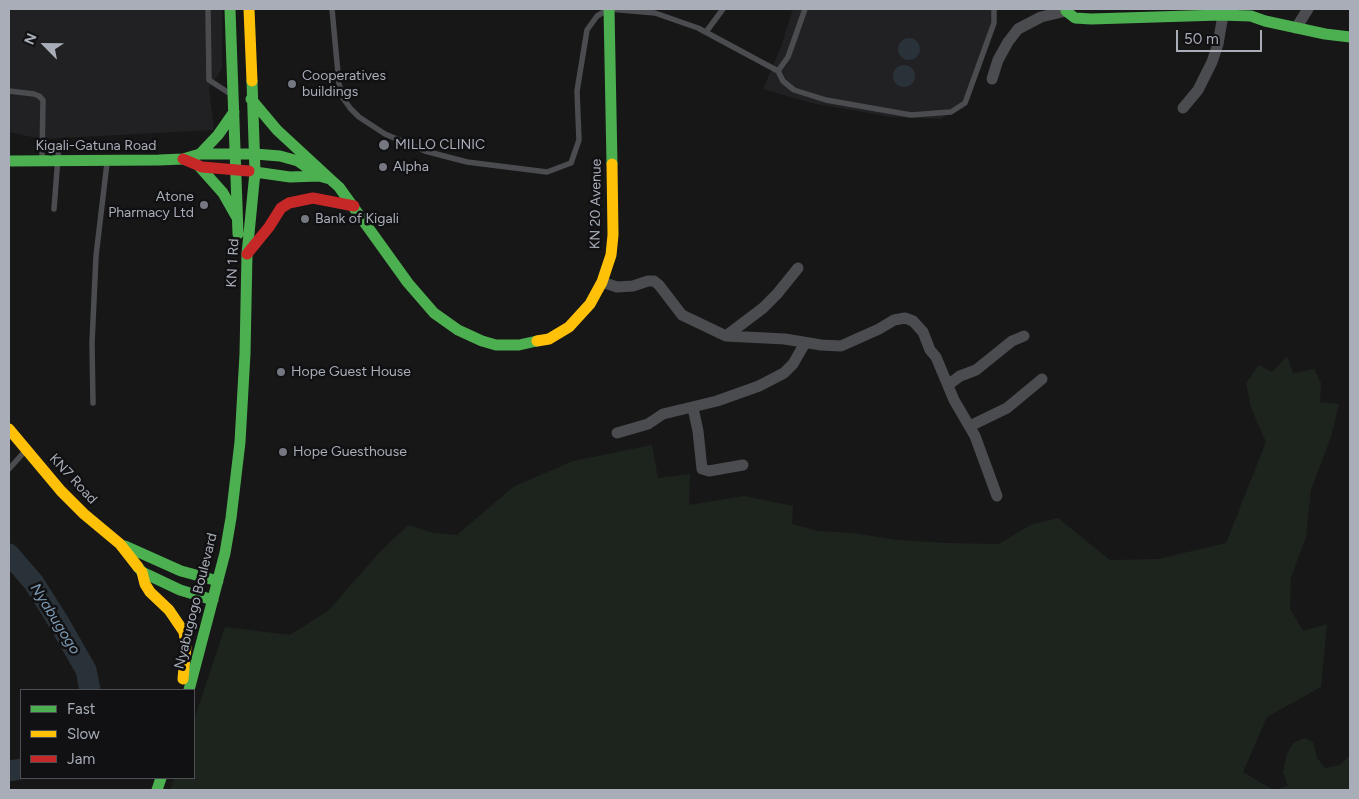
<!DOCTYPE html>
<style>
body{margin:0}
#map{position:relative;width:1359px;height:799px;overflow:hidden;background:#171717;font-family:Figtree,sans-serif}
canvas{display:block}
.frame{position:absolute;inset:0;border:10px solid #a8adb8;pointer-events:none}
.legend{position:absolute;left:20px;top:689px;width:175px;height:90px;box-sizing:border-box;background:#111113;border:1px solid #4d4f55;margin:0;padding:6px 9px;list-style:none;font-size:15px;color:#a8adb8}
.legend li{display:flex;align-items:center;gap:10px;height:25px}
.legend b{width:25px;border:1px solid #4d4f55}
.north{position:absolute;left:20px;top:20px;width:50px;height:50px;-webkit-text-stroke:4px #111113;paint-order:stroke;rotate:293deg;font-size:14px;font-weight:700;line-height:20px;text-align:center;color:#a8adb8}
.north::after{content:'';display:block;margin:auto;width:18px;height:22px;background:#a8adb8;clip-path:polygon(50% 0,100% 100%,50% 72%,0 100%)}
.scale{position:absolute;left:1176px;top:30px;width:86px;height:22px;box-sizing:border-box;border:2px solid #a8adb8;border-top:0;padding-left:6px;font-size:15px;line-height:18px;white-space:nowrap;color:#a8adb8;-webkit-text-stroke:4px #111113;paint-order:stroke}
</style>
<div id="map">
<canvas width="1359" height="799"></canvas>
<div class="frame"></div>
<ul class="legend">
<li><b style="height:6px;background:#4caf50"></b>Fast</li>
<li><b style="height:6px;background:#ffc107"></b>Slow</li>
<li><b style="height:6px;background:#c62828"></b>Jam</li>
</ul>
<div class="north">N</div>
<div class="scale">50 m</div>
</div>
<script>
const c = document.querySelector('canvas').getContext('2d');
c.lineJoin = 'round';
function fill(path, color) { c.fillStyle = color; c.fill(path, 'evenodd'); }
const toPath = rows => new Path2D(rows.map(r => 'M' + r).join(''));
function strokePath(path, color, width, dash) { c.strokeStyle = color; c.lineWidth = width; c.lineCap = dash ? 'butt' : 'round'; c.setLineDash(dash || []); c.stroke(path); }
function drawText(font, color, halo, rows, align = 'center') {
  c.font = font + ' Figtree,sans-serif'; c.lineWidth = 5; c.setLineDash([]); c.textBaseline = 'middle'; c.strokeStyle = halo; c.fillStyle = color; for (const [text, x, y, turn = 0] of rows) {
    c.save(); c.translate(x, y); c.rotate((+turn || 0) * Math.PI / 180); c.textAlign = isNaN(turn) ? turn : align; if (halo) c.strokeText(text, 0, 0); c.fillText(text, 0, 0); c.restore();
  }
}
const built = toPath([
 [9,9,222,9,222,69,209,88,214,130,41,139,9,132],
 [793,9,993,9,987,47,960,106,941,119,890,117,811,103,763,89,781,47]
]);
const green = toPath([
 [1287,356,1293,373,1314,369,1321,383,1320,402,1339,404,1331,437,1311,490,1306,537,1291,577,1290,609,1303,631,1327,624,1321,687,1267,717,1243,772,1273,790,1288,786,1283,772,1287,754,1293,743,1305,738,1313,742,1317,758,1325,768,1340,765,1350,755,1350,790,170,790,174,778,194,778,194,720,225,627,290,635,329,610,377,555,408,525,434,533,457,535,513,487,573,461,652,445,658,478,690,474,689,505,744,496,793,506,792,524,818,531,852,533,897,540,948,543,999,544,1030,525,1058,518,1110,560,1158,559,1226,543,1266,442,1251,408,1246,383,1259,365,1272,372]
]);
const water = toPath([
 '898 49a11 11 0 1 1 22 0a11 11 0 1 1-22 0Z',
 '893 76a11 11 0 1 1 22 0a11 11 0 1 1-22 0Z'
]);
const river = toPath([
 [9,554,34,583,58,621,86,670,90,690],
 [9,771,21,769]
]);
const lane = toPath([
 [208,9,209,80,229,93],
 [332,9,339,84,343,98,350,108,359,117,385,134,425,151,467,162,547,172,571,163,579,140,577,91,587,30,597,16,609,9,655,13,698,28,778,71,783,81,794,90,826,100,911,115,951,112,965,103,994,23,994,9],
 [706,32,723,9],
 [778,71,788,57,805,9],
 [9,91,34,94,39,96,43,100,42,158],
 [54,209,59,144],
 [93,403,92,343,96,256,107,163],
 [9,469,25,451]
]);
const street = toPath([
 [1296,28,1308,9],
 [992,79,998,60,1008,42,1018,29,1041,17,1066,11],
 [1183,108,1198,90,1212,62,1218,44,1223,15],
 [602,282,617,287,633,286,648,281,654,281,659,285,682,315,726,336,785,339,821,345,841,346,879,329,894,320,905,318,913,321,923,332,930,350,936,357,954,400,975,436,997,496],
 [726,336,763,308,777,294,798,268],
 [948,385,960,376,976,370,1012,341,1024,336],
 [693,408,698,431,702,469,709,471,743,465],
 [970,426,1007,408,1042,379],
 [617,433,648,424,663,414,717,401,759,386,784,373,793,364,805,343]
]);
const fast = toPath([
 [230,9,238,234],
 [609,9,612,164],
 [1066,9,1066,11,1075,18,1091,19,1220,15,1251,16,1265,21,1325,34,1350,37],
 [251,99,277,130,330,179],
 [200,154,218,135,234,112],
 [255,154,280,156,298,161,319,176,330,179,339,187,408,283,434,313,458,330,482,341,496,345,519,345,537,341],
 [9,161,159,160,183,159,200,154,248,154],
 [199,166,223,193,236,216],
 [255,172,290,177,319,176],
 [125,546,181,571,218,581],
 [138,567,142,572,180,590,213,600],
 [189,690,225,553,231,518,240,442,245,354,247,254,255,172,252,81],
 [157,790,161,778]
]);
const slow = toPath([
 [249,9,252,81],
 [537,341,549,339,569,327,590,304,602,282,611,255,613,235,612,164],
 [9,429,61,491,84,514,120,544,138,567],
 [142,572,145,584,150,592,169,610,184,632,186,646,183,679]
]);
const jam = toPath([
 [183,159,202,167,249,171],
 [247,254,269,227,281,208,289,203,313,198,354,206]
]);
const markers = [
 [292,84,5,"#757880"],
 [384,145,6,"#757880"],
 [383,167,5,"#757880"],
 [204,205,5,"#757880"],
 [305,219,5,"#757880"],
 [281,372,5,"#757880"],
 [283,452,5,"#757880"]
];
const poiNames = [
 ["Cooperatives",302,76],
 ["buildings",302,92],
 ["MILLO CLINIC",395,145],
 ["Alpha",393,167],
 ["Atone",194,197,"right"],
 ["Pharmacy Ltd",194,213,"right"],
 ["Bank of Kigali",315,219],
 ["Hope Guest House",291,372],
 ["Hope Guesthouse",293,452]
];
const streetNames = [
 ["Kigali-Gatuna Road",96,146],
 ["KN 20 Avenue",596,204,-89],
 ["KN 1 Rd",233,263,-87],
 ["KN7 Road",73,479,47],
 ["Nyabugogo Boulevard",196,601,-76]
];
const waterNames = [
 ["Nyabugogo",55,619,58]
];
fill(built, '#212123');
fill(green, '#1d241e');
fill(water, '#2a3239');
strokePath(river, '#2a3239', 21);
strokePath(lane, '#4b4c50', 5.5);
strokePath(street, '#4b4c50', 11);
strokePath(fast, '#4caf50', 11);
strokePath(slow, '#ffc107', 11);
strokePath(jam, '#c62828', 11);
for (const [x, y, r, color] of markers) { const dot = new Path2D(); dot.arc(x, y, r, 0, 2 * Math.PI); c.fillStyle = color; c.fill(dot); strokePath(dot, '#111113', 2); }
drawText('14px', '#a8adb8', '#111113', poiNames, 'left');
drawText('14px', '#a8adb8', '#111113', streetNames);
drawText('italic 15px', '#7f9bb3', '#111113', waterNames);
</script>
